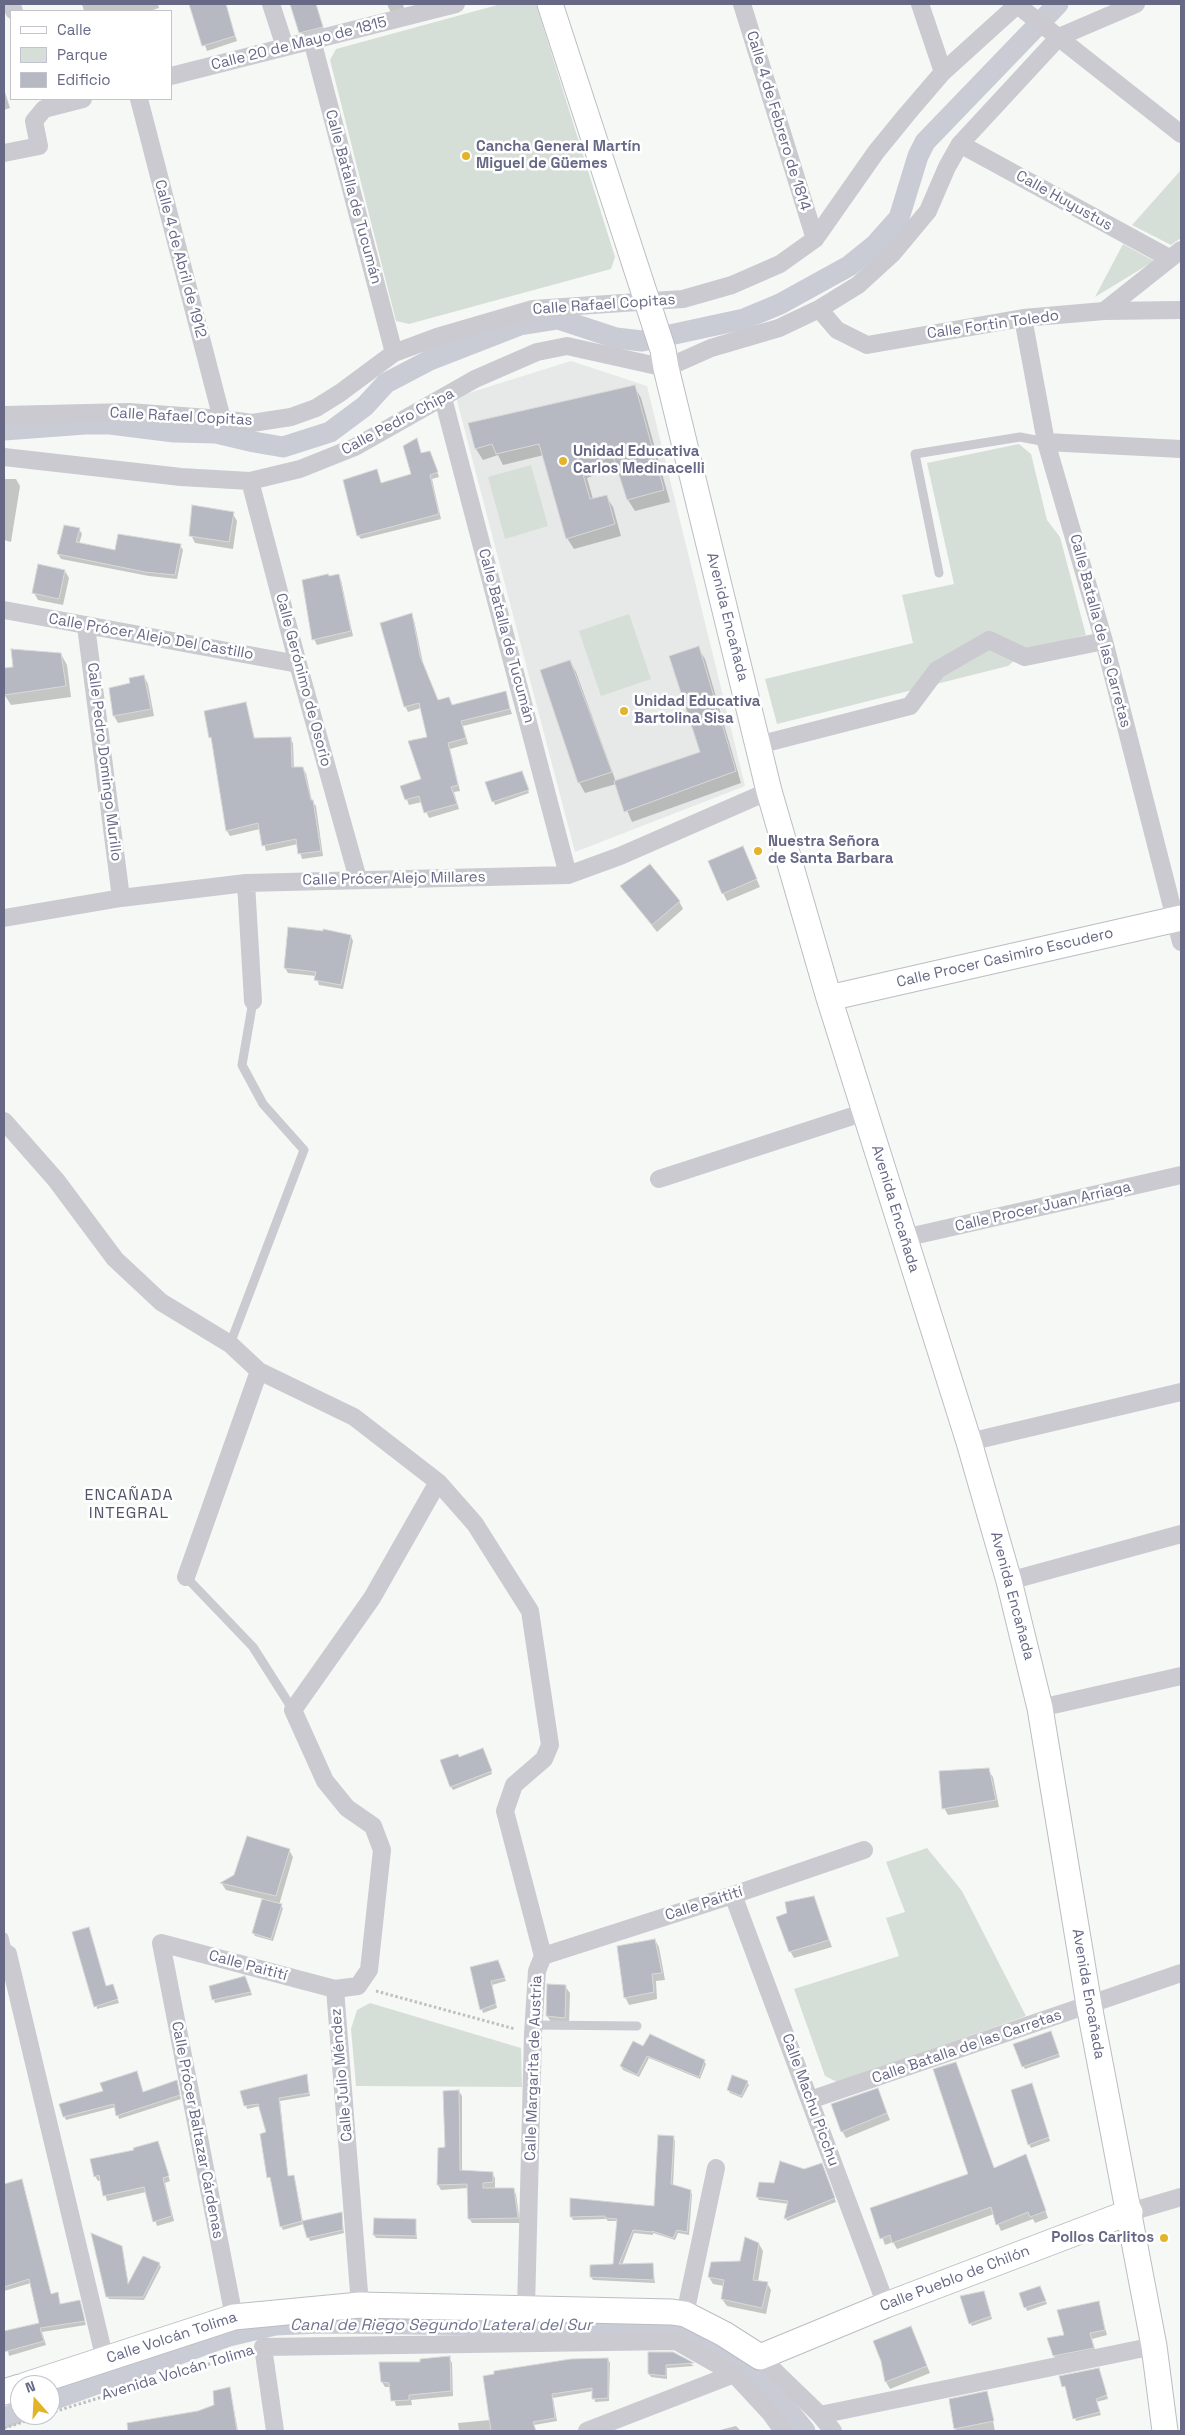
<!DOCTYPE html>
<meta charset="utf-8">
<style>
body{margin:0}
#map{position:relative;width:1185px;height:2435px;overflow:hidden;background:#f6f8f5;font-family:"Space Grotesk",sans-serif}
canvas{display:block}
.frame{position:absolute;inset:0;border:5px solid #666886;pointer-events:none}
.legend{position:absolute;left:10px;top:10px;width:162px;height:90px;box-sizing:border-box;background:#fff;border:1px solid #c2c3cf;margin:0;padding:6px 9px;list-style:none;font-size:15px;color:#666886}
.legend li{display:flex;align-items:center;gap:10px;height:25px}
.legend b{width:25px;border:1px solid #c2c3cf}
.north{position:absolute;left:10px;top:2375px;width:50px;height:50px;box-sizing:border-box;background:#fff;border:1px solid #c2c3cf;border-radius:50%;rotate:341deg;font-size:14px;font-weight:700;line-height:20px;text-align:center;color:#666886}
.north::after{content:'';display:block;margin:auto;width:18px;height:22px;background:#e3b429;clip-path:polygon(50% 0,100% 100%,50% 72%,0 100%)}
</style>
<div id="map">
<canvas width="1185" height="2435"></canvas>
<div class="frame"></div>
<ul class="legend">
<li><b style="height:6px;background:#fff"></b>Calle</li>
<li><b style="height:14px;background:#d6dfd7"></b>Parque</li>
<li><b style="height:14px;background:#b6b8c2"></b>Edificio</li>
</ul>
<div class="north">N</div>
</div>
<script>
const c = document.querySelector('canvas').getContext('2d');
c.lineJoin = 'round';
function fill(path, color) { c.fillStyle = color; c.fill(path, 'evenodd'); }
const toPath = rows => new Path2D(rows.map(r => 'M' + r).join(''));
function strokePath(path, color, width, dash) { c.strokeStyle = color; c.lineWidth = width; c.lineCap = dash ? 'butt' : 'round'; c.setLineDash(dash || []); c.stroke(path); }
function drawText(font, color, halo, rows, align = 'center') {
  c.font = font + ' "Space Grotesk",sans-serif'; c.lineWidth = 5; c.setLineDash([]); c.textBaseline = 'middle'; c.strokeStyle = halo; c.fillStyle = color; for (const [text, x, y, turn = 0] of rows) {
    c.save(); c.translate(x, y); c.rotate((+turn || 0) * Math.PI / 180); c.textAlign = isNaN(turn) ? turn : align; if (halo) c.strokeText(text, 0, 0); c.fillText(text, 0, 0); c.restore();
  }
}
const built = toPath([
 [571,361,647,386,745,786,575,852,456,397]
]);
const green = toPath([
 [501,4,536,4,615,257,611,269,409,324,396,321,330,60,336,49],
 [1181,170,1181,238,1171,245,1132,225],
 [1123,244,1154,261,1095,297],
 [1019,444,1031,454,1047,520,1060,537,1086,635,1027,650,1008,666,777,724,765,679,913,643,902,595,954,584,927,463],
 [531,465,548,526,505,539,488,477],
 [629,614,651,679,601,696,579,631],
 [927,1848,962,1891,1026,2016,837,2082,825,2076,794,1989,899,1956,886,1918,905,1912,886,1862],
 [370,2003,521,2048,522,2087,356,2086,351,2029,357,2010]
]);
const shadow = toPath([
 [82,4,158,4,159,8,150,11,84,11],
 [190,4,209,4,212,9,225,4,237,41,207,51],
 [292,4,316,4,324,30,302,35],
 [387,4,403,4,404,8,391,13],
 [4,89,10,108,4,110],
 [634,386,641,398,670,502,635,511,628,500,618,467,587,478,593,499,606,496,613,507,621,536,574,549,567,538,544,455,503,465,498,455,483,460,476,449,470,424],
 [417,440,422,455,432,457,439,477,432,479,441,519,361,539,358,535,377,471,381,484,413,475],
 [4,479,16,479,20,486,11,542,4,540],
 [233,514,237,521,233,549,195,543,191,535],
 [79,529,82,534,79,544,116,551,180,545,183,550,177,579,149,576,61,559,58,554],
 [65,571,69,578,63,605,38,600,34,593],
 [338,575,341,580,353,636,317,645,314,639],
 [411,615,414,620,423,663,438,702,449,699,453,707,505,693,512,714,463,726,468,744,450,749,460,791,454,792,459,809,429,818,422,802,409,805,402,787,422,780,429,738,421,708,408,712,405,706],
 [698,648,705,659,741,783,632,822,616,784,585,793,579,782,570,661,576,672,616,782,702,752],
 [61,654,67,665,71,697,11,705,4,694,4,669],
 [144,676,148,684,154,716,118,723,114,716,110,689,131,684],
 [246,704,255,739,290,738,293,743,294,768,302,768,306,773,312,801,316,806,323,856,302,859,298,844,266,851,260,829,230,836,227,831,214,743,210,737],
 [523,776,529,793,495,805,487,783],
 [743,848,760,887,727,901,723,893],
 [626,893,679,901,683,909,657,932],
 [351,936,353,941,343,989,319,985,316,976,288,973,285,968],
 [484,1752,492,1774,453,1790,451,1787,459,1758],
 [988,1770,993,1777,999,1807,948,1815,944,1808],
 [289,1850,293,1857,279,1905,283,1908,273,1941,255,1936,253,1933,264,1899,226,1890,222,1884],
 [813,1897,832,1947,794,1958,790,1951,788,1914],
 [90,1932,106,1987,114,1988,119,2003,97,2009],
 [655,1940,659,1947,665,1980,656,1981,657,1999,629,2005,625,1997],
 [499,1965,506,1981,492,1985,497,2008,483,2013,471,1968],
 [246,1978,252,1995,215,2003,210,1987],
 [565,1986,570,1993,569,2025,552,2023,547,2016],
 [1052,2036,1060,2057,1025,2069,1023,2066],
 [644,2048,704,2061,706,2064,700,2079,649,2058,639,2077,623,2070,621,2066],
 [306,2075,310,2096,280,2101,288,2177,293,2176,295,2180,303,2222,341,2214,344,2233,310,2241,304,2224,283,2230,281,2226,272,2180,269,2177,268,2133,260,2106,247,2109,242,2092],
 [176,2082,181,2099,119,2119,116,2107,66,2120,64,2116,104,2092,143,2093],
 [747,2082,749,2085,742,2098,730,2093,728,2089],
 [1032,2084,1050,2141,1031,2148,1029,2144],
 [877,2089,890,2120,846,2138,842,2131],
 [459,2091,462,2096,462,2171,492,2173,495,2178,495,2189,513,2189,516,2194,520,2223,472,2223,469,2218,468,2188,441,2190,438,2185],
 [673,2137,675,2141,673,2186,690,2191,692,2194,689,2235,678,2233,675,2240,653,2233,653,2235,634,2233,622,2265,652,2264,655,2283,593,2280,591,2277,615,2266,618,2221,608,2221,606,2219,573,2220,571,2216,656,2207],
 [157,2142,170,2181,165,2183,174,2221,157,2226,146,2192,107,2201,101,2180,98,2181,95,2176,135,2151],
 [1025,2155,1048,2218,1035,2223,1033,2219,1001,2231,994,2214,897,2249,893,2242,885,2245,872,2209,969,2175,994,2169],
 [823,2168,836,2202,787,2221,786,2218,789,2204,759,2200,757,2197,804,2170],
 [21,2181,51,2295,57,2293,61,2305,79,2302,86,2325,42,2332,46,2345,9,2356,4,2332,40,2324,31,2283,4,2291,4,2185],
 [415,2221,417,2239,376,2238,374,2235],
 [759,2244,763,2251,758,2282,767,2283,771,2290,766,2314,727,2306,722,2299,724,2286,713,2284,709,2277,741,2262],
 [121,2247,129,2285,144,2257,159,2264,161,2267,144,2300,109,2299,107,2296],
 [1042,2291,1047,2304,1027,2311,1021,2294],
 [985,2295,992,2319,972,2326,970,2323],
 [1098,2302,1107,2335,1092,2339,1096,2353,1057,2361,1054,2356,1065,2336],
 [914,2335,930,2373,890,2389,886,2382],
 [673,2353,694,2366,667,2368,667,2379,651,2377,649,2374],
 [449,2358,452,2363,453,2396,411,2400,412,2405,396,2406,391,2387,385,2387,382,2382,380,2363,421,2363],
 [608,2359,610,2363,609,2401,595,2402,593,2391,553,2398,557,2421,534,2425,536,2431,459,2431,458,2423,490,2420],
 [1099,2370,1108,2399,1096,2402,1101,2415,1076,2421,1067,2389,1063,2386],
 [230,2388,238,2431,138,2431,136,2423,198,2412,216,2406],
 [988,2396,995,2431,956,2431,951,2400],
 [736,2426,741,2431,716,2431]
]);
const canal = toPath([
 [4,430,85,424,110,424,174,432,216,433,254,442,283,447,330,432,365,406,386,383,430,360,520,325,558,319,616,338,642,341,744,319,780,304,849,266,875,245,899,218,918,156,925,142,1058,4],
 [50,2401,229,2336,275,2325,321,2323,674,2327,690,2329,752,2372,776,2396,805,2431],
 [4,2418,20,2412]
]);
const building = toPath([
 [189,4,226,4,235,36,202,46,189,4],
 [290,4,316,4,323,27,299,33,290,4],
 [635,385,664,490,627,500,613,456,581,467,590,499,607,495,615,524,566,539,539,444,496,454,492,444,475,449,468,423,635,385],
 [417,438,421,453,430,451,438,472,430,475,439,514,357,536,343,480,377,469,381,483,411,474,403,446,417,438],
 [192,505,234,512,229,542,189,536,192,505],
 [64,525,80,528,76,542,115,550,118,534,181,544,175,575,145,572,57,554,64,525],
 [38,564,65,570,59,599,32,593,38,564],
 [328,574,329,576,339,574,351,631,312,640,302,580,328,574],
 [412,613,420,656,438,700,449,697,452,705,506,691,510,709,461,721,466,738,448,743,458,785,451,787,457,804,424,813,419,796,405,800,400,786,421,779,408,741,427,737,419,703,404,707,380,623,412,613],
 [699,646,736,771,624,812,614,781,700,752,669,656,699,646],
 [11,649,61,653,66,686,4,695,4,668,13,667,11,649],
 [570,660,612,772,578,783,540,670,570,660],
 [144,675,151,709,113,716,109,688,130,683,129,678,144,675],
 [246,702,254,738,291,737,292,767,303,767,311,800,313,800,321,851,298,854,296,839,262,846,258,823,226,831,211,737,209,738,204,711,246,702],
 [522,771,529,790,492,802,485,782,522,771],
 [743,846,757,879,722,894,708,861,743,846],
 [650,864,680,901,652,925,620,886,650,864],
 [288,927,323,931,323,929,351,935,341,985,314,980,316,972,284,968,288,927],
 [483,1748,492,1771,450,1787,440,1760,458,1754,459,1757,483,1748],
 [989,1768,996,1800,942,1809,939,1771,989,1768],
 [247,1836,290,1849,276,1896,220,1883,234,1875,247,1836],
 [814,1896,829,1940,789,1952,776,1917,787,1913,785,1902,814,1896],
 [262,1899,282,1904,271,1939,252,1933,262,1899],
 [89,1927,106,1986,113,1984,118,1999,94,2007,72,1932,89,1927],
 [655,1939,662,1973,652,1974,654,1992,624,1998,617,1946,655,1939],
 [498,1960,505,1978,491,1981,496,2004,480,2010,470,1967,498,1960],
 [245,1976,251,1992,212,2000,209,1986,245,1976],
 [547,1984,566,1985,565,2018,546,2016,547,1984],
 [1051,2031,1059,2054,1022,2067,1013,2044,1051,2031],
 [650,2034,705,2060,699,2077,647,2056,637,2075,620,2066,633,2041,643,2046,650,2034],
 [956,2062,994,2168,1026,2154,1046,2211,1030,2217,1028,2212,996,2225,991,2207,892,2243,890,2235,880,2239,870,2208,968,2174,933,2069,956,2062],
 [137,2071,143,2092,177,2080,180,2095,116,2116,114,2104,63,2117,59,2104,103,2091,100,2083,137,2071],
 [307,2074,309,2093,279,2098,288,2176,294,2175,302,2221,280,2227,270,2177,267,2178,260,2134,266,2132,258,2104,244,2106,240,2091,307,2074],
 [732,2075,748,2081,741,2096,727,2090,732,2075],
 [1032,2083,1049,2137,1028,2145,1011,2090,1032,2083],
 [878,2088,887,2113,841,2132,831,2104,878,2088],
 [459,2090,460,2170,493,2172,493,2182,483,2183,483,2188,514,2188,518,2218,468,2219,467,2184,437,2185,438,2148,445,2147,443,2091,459,2090],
 [658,2135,674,2136,671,2184,691,2190,687,2232,677,2230,673,2238,652,2231,652,2232,633,2230,619,2264,653,2263,654,2280,590,2277,590,2265,613,2264,617,2219,605,2218,605,2216,570,2217,570,2198,654,2206,658,2135],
 [158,2141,169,2176,163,2178,172,2216,153,2222,144,2187,103,2196,99,2175,94,2177,90,2159,134,2150,133,2148,158,2141],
 [780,2161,804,2169,822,2163,835,2198,784,2219,788,2201,756,2197,759,2182,774,2183,780,2161],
 [22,2179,51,2294,58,2292,60,2304,80,2300,85,2321,40,2328,44,2341,4,2352,4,2331,39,2323,29,2279,4,2287,4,2184,22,2179],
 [342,2212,343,2230,307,2238,302,2221,342,2212],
 [374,2218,416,2219,416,2236,373,2235,374,2218],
 [91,2233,122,2246,128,2284,143,2256,160,2263,143,2297,106,2297,91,2233],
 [745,2237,759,2243,753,2280,768,2282,762,2308,721,2299,724,2280,708,2277,711,2262,740,2261,745,2237],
 [1040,2286,1046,2301,1024,2308,1019,2293,1040,2286],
 [984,2291,991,2316,969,2324,960,2296,984,2291],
 [1099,2301,1105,2330,1090,2333,1094,2348,1053,2356,1047,2338,1064,2335,1057,2310,1099,2301],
 [911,2326,927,2366,885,2382,881,2361,873,2341,911,2326],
 [648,2352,673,2352,694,2363,666,2365,666,2376,648,2374,648,2352],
 [450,2356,451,2391,409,2395,409,2400,391,2401,389,2383,381,2382,379,2362,420,2362,420,2359,450,2356],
 [608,2358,608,2398,592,2399,592,2388,552,2394,555,2418,533,2422,536,2431,491,2431,483,2376,494,2374,494,2371,571,2359,608,2358],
 [1099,2368,1107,2395,1096,2399,1100,2412,1073,2419,1065,2386,1062,2387,1059,2376,1099,2368],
 [230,2387,237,2431,128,2431,127,2423,198,2411,214,2405,213,2391,230,2387],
 [987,2391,994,2421,954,2429,949,2399,987,2391]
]);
const path = toPath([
 [376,1991,515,2029],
 [50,2413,245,2353],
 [4,2428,45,2415]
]);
const lane = toPath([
 [939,573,915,454,1020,437,1046,442],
 [230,1344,304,1150,263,1104,242,1065,253,1001],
 [186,1577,253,1647,293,1710],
 [4,1937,8,1954],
 [534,2025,637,2026]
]);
const street = toPath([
 [11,4,14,11],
 [271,4,285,47],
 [742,4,815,239],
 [920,4,943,72],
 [1016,4,1181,134],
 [312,40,394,353],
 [171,76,456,4],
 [139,99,222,419],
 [44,109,83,99],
 [960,144,1169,258],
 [4,153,39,146,34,121,44,109],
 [819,309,837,330,867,345,1023,318,1104,311,1181,310],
 [1104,311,1181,250],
 [1023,318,1046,442,1104,641,1181,942],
 [443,398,568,875],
 [4,415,129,412,222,419,252,423,291,417,316,408,340,393,394,353,437,337,533,309,683,299,732,285,780,264,815,239,876,152,907,114,943,72,1018,4],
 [1046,442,1181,449],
 [4,457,181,477,250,481,300,469,355,447,475,379,537,352,567,346,666,368,711,348,779,328,819,309,858,285,893,253,928,211,947,167,960,144,1059,37,1136,4],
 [250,481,298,664,358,879],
 [4,610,298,664],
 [86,626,121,898],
 [758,745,910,706,937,670,989,640,1025,657,1104,641],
 [246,883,253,1001],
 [4,918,121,898,246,883,568,875,620,856,769,791],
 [4,1121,56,1180,115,1259,161,1302,230,1344,259,1371,354,1417,438,1482,475,1524,530,1611,550,1745,544,1759,514,1785,505,1811,543,1956,537,1971,533,2034,526,2308],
 [659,1179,865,1112],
 [904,1238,1181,1175],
 [969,1442,1181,1392],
 [186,1577,259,1371],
 [1009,1581,1181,1534],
 [1040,1708,1181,1676],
 [733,1895,886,2305],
 [8,1954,105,2360],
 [543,1956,733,1895,864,1850],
 [810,2100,1181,1973],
 [1130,2212,1181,2197],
 [360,2305,335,1989,358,1986,369,1970,382,1850,373,1826,347,1808,325,1781,293,1710,372,1598,438,1482],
 [685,2314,716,2168],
 [234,2317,161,1943,335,1989],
 [760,2357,820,2415,833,2431],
 [820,2415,1154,2346],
 [275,2431,263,2347,676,2341,734,2374,771,2414,783,2431],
 [587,2431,734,2374]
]);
const secondary = toPath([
 [550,4,663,350,666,368,769,791,829,998,969,1442,1009,1581,1040,1708,1089,2005,1154,2346,1165,2431],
 [829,998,1181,918],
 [26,2385,234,2317,360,2305,672,2312,685,2314,724,2334,760,2357,886,2305,1130,2212],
 [4,2392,20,2387]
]);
const markers = [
 [466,156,5,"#e3b429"],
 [563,461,5,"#e3b429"],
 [624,711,5,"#e3b429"],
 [758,851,5,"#e3b429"],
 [1164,2238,5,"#e3b429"]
];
const streetNames = [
 ["Calle 20 de Mayo de 1815",299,44,-14],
 ["Calle 4 de Febrero de 1814",778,121,73],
 ["Calle Batalla de Tucumán",353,197,75],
 ["Calle Huyustus",1064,201,29],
 ["Calle 4 de Abril de 1912",180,259,75],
 ["Calle Rafael Copitas",604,305,-4],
 ["Calle Fortin Toledo",993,325,-8],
 ["Calle Rafael Copitas",181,417,3],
 ["Calle Pedro Chipa",398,422,-28],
 ["Avenida Encañada",727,617,76],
 ["Calle Batalla de las Carretas",1100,631,75],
 ["Calle Batalla de Tucumán",506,636,75],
 ["Calle Prócer Alejo Del Castillo",151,637,10],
 ["Calle Gerónimo de Osorio",303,680,75],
 ["Calle Pedro Domingo Murillo",104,762,83],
 ["Calle Prócer Alejo Millares",394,879,-1],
 ["Calle Procer Casimiro Escudero",1005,958,-13],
 ["Calle Procer Juan Arriaga",1043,1207,-13],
 ["Avenida Encañada",895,1209,73],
 ["Avenida Encañada",1012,1596,75],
 ["Calle Paitití",704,1904,-18],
 ["Calle Paitití",248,1966,15],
 ["Avenida Encañada",1088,1994,80],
 ["Calle Batalla de las Carretas",967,2047,-19],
 ["Calle Margarita de Austria",534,2068,-88],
 ["Calle Julio Méndez",342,2075,-95],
 ["Calle Machu Picchu",810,2100,70],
 ["Calle Prócer Baltazar Cárdenas",197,2130,79],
 ["Calle Pueblo de Chilón",955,2279,-21],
 ["Calle Volcán Tolima",172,2338,-18],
 ["Avenida Volcán Tolima",178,2373,-17]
];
const poiNames = [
 ["Cancha General Martín",476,147],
 ["Miguel de Güemes",476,164],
 ["Unidad Educativa",573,452],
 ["Carlos Medinacelli",573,469],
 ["Unidad Educativa",634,702],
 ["Bartolina Sisa",634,719],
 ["Nuestra Señora",768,842],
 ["de Santa Barbara",768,859],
 ["Pollos Carlitos",1154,2238,"right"]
];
const neighbourhoodNames = [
 ["ENCAÑADA",129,1496],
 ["INTEGRAL",129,1514]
];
const waterNames = [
 ["Canal de Riego Segundo Lateral del Sur",441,2326]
];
fill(built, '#e7e8e8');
fill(green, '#d6dfd7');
fill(shadow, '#0003');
strokePath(canal, '#caccd5', 21);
fill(building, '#b6b8c2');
strokePath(building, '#d8d9d7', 1);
strokePath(secondary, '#bcbcc4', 27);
strokePath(path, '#bfbfc3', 3, [2.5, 2.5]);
strokePath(lane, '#cacad0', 9);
strokePath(street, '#cacad0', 18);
strokePath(secondary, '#fff', 25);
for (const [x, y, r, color] of markers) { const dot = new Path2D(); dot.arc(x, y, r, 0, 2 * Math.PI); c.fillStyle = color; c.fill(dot); strokePath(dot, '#fff', 2); }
drawText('15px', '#666886', '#fff', streetNames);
drawText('bold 15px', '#666886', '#fff', poiNames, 'left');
c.letterSpacing = '1px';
drawText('16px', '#54556b', '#fff', neighbourhoodNames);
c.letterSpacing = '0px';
drawText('italic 16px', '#6d7490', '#fff', waterNames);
</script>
